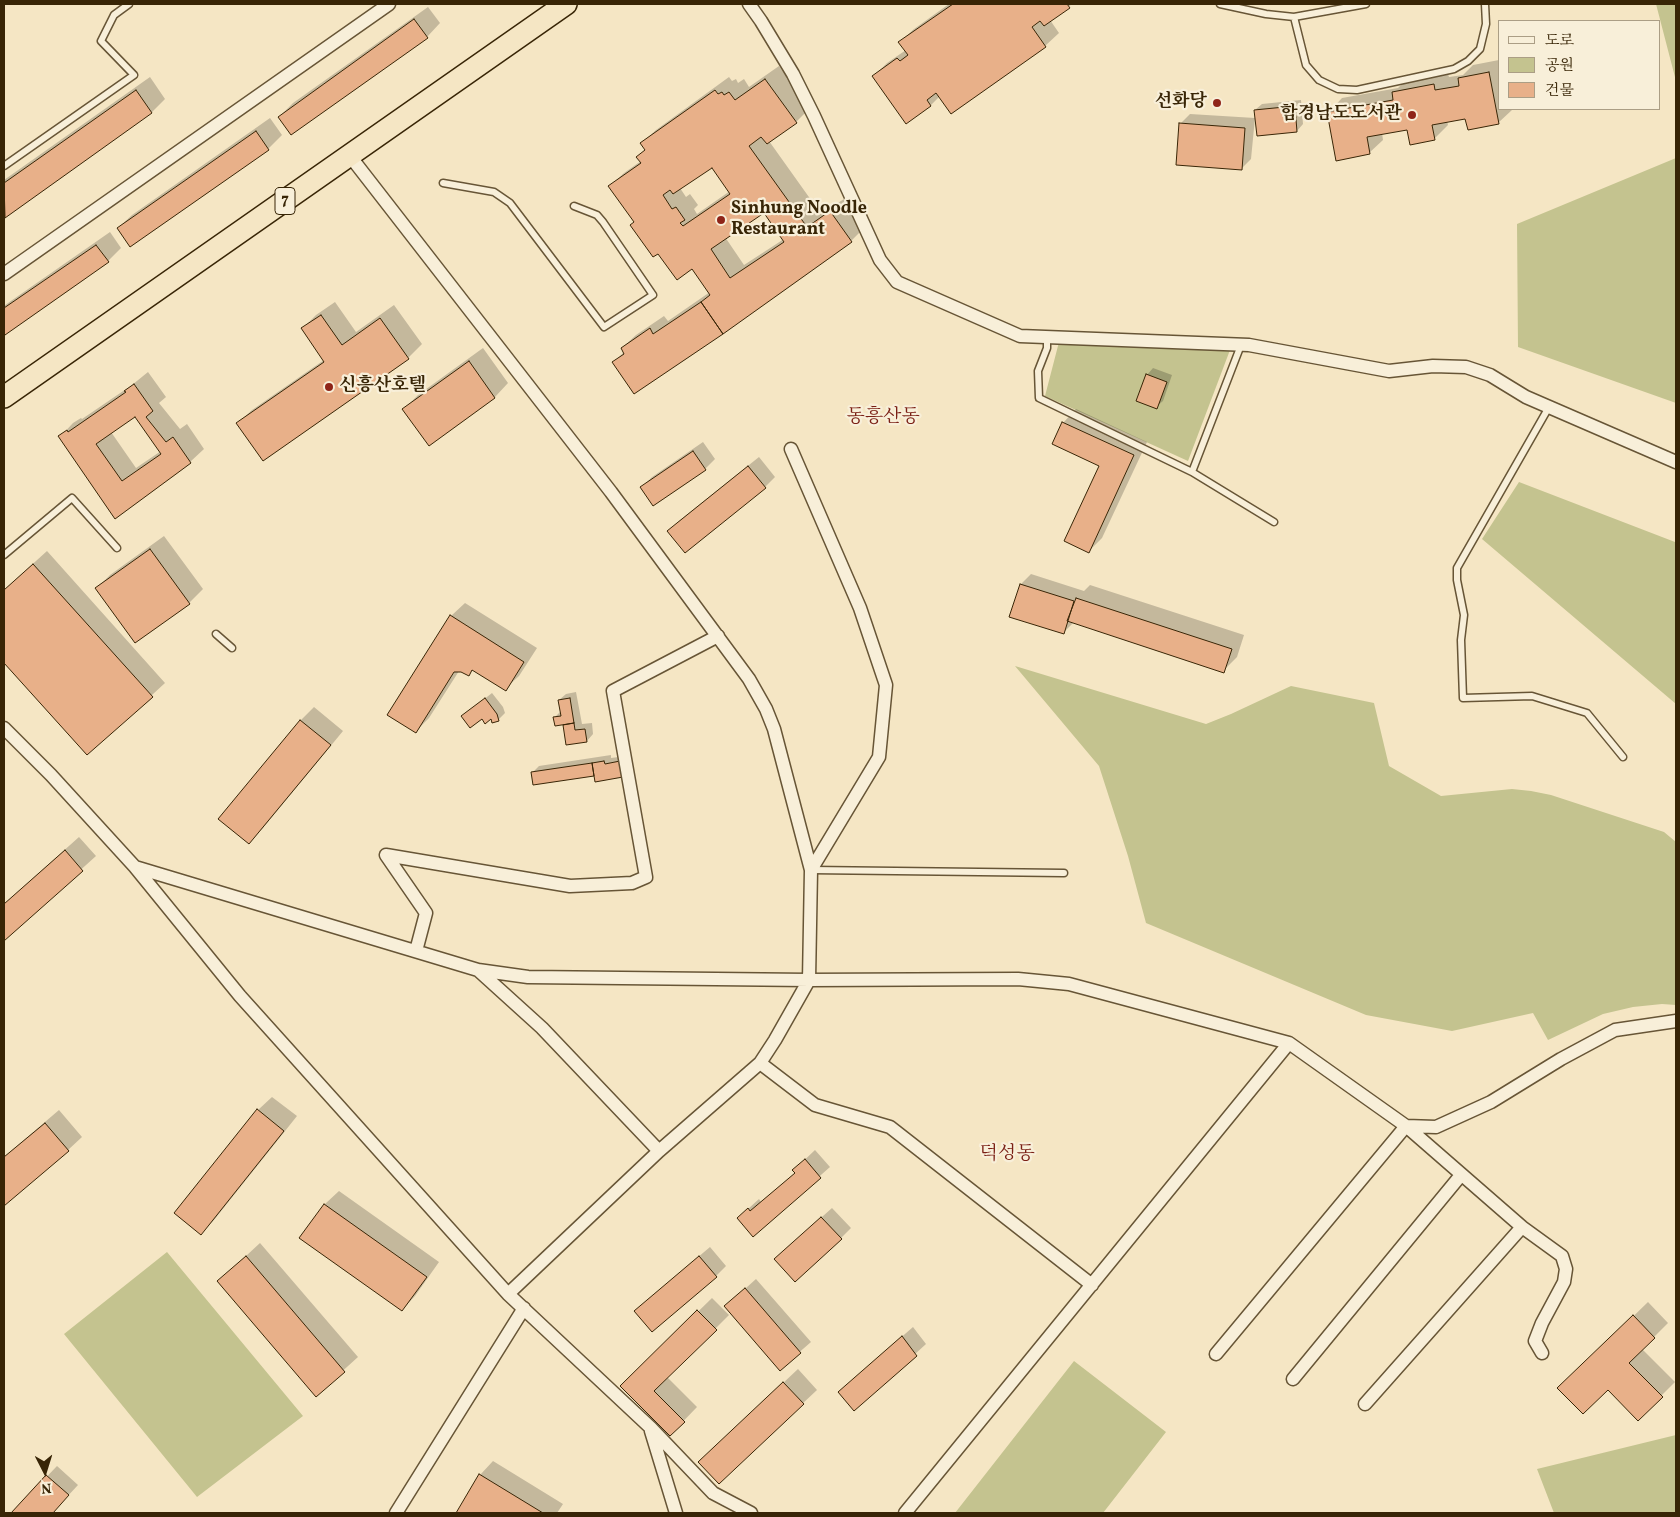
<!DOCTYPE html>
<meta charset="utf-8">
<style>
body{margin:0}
#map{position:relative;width:1680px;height:1517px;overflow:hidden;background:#f5e6c4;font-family:Vollkorn,"Noto Serif KR",serif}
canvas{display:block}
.frame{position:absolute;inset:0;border:5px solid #382506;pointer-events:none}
.legend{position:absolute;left:1498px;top:20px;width:162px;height:90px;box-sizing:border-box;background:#f8efd9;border:1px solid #ab9e85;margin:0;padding:6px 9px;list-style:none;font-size:15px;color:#382506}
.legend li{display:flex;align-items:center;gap:10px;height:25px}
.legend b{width:25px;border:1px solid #ab9e85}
.north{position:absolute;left:20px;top:1447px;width:50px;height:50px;-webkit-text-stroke:4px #f8efd9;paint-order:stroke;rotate:175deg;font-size:14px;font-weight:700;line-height:20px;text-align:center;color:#382506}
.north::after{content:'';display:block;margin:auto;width:18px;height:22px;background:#382506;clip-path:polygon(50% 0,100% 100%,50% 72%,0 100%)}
</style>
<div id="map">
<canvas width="1680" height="1517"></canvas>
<div class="frame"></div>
<ul class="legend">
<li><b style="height:6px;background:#f8efd9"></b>도로</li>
<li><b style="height:14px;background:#c4c38f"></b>공원</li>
<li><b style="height:14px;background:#e8b089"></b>건물</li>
</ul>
<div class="north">N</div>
</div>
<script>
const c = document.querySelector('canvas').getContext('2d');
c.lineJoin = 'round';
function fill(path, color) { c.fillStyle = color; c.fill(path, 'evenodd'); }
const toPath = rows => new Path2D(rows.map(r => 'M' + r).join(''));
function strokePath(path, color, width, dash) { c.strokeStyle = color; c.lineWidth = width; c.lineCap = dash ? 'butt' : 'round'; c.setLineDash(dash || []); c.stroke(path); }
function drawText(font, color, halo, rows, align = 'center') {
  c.font = font + ' Vollkorn,"Noto Serif KR",serif'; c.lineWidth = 4.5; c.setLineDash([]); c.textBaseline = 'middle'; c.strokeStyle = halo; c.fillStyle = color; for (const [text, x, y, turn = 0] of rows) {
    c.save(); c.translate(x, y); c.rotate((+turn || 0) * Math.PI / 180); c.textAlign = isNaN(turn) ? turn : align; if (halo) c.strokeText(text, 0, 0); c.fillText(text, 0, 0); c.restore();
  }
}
const green = toPath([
 [1656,4,1676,4,1676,81],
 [1676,158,1676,403,1518,347,1517,224],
 [1059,342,1230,350,1188,461,1045,396],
 [1519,482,1675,542,1676,540,1676,704,1482,539],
 [1015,666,1206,724,1231,714,1291,686,1374,703,1389,766,1441,796,1512,789,1531,791,1551,795,1664,832,1676,842,1676,1005,1662,1004,1633,1007,1603,1014,1548,1040,1533,1013,1452,1031,1366,1015,1146,923,1128,856,1099,766],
 [167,1252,303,1416,197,1497,64,1334],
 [1074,1361,1166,1432,1103,1513,955,1513],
 [1676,1435,1676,1513,1554,1513,1537,1469]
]);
const shadow = toPath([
 [949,4,1072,4,1050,20,1059,33,1045,46,940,96,931,105,906,122,874,76,887,63,906,50,900,42,914,29],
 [428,7,440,23,427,37,279,117,293,103],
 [1499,60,1499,109,1512,110,1498,123,1466,118,1447,121,1448,125,1434,139,1408,129,1382,133,1383,140,1369,153,1329,112,1342,98,1398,88,1407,79,1447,71,1449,77,1463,75,1473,65],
 [779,66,809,109,796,122,769,141,821,214,844,199,864,228,851,241,614,362,624,352,622,348,636,335,664,316,668,321,710,292,692,268,635,222,610,186,624,173,641,161,638,157,646,149,642,143,656,130,729,77,732,81,736,79,738,83,744,79,749,87],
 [712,166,730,191,697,214,694,209,698,205,690,194,686,197,680,188],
 [765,211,784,239,744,265,725,237],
 [150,77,165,99,152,112,5,216,4,214,4,180],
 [1301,100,1303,124,1297,131,1255,110,1262,104],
 [1190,114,1255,118,1251,159,1241,169,1180,124],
 [270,118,282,135,268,149,118,228,132,215],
 [110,232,121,248,108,261,5,333,4,331,4,306,8,303],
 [335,302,356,332,394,305,422,344,408,358,238,423,252,410,324,360,302,329,316,315],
 [483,348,508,383,495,397,429,444,404,409,418,395],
 [1153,368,1172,375,1163,401,1156,407,1147,375],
 [148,372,166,397,159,403,180,429,187,424,204,449,190,462,115,517,60,437,73,423,81,418,82,419,132,385],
 [135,415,161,451,136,468,111,432],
 [1076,409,1147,442,1102,538,1089,551,1101,465,1063,423],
 [703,442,715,459,705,469,642,487,652,477],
 [759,457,775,477,765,487,685,552,669,531,679,521],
 [164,536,203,589,189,603,97,588,110,575],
 [47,551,165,683,88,754,4,661,4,590],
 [1031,574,1084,591,1090,585,1244,635,1237,657,1223,671,1074,622,1064,632,1021,584],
 [465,603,537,648,519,676,505,689,474,669,468,675,459,671,429,718,416,731,451,616],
 [576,692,582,724,592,723,593,734,587,741,567,744,564,724,555,717,561,711,559,700,566,694],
 [492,693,503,707,505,713,498,720,492,717,463,716],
 [314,707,343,731,263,828,249,842,220,818,301,720],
 [611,755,611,758,626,756,596,780,595,774,534,783,532,773,539,766],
 [79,837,96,856,4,939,4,904],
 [272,1097,297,1116,214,1220,201,1233,258,1110],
 [59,1110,82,1137,68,1150,4,1205,4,1157],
 [815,1150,830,1167,753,1235,738,1218,759,1199,761,1202,796,1172,794,1170],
 [339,1191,439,1262,415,1296,402,1310,301,1238,325,1204],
 [832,1208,851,1228,841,1238,786,1249],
 [260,1243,358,1357,316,1395,219,1281],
 [710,1247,726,1266,716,1276,646,1301],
 [756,1279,811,1342,780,1369,726,1306],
 [712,1298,729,1315,667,1377,697,1407,670,1435,622,1386],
 [1648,1302,1668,1323,1642,1349,1675,1382,1638,1419,1608,1388,1573,1375],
 [913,1327,926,1344,855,1409,850,1382],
 [798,1369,817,1390,719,1482,714,1448],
 [493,1461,563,1504,557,1513,457,1513,480,1475],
 [57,1466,78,1485,52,1513,12,1513]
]);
const building = toPath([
 [953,4,1067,4,1070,8,1044,26,1040,21,1032,27,1046,47,951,114,936,93,927,100,931,106,906,124,872,76,897,58,900,61,908,55,898,42,953,4],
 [414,19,428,38,291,135,278,117,414,19],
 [1489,72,1499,124,1468,130,1465,119,1432,125,1435,140,1410,145,1407,130,1367,137,1370,154,1336,161,1327,112,1393,100,1392,92,1434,84,1435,90,1459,86,1458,78,1489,72],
 [765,79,797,123,767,144,761,137,749,146,807,227,830,211,852,242,723,334,701,302,710,295,692,269,677,280,658,254,653,257,630,225,634,222,608,186,641,163,636,157,645,150,640,143,715,90,718,94,722,92,724,95,729,92,735,100,765,79],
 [712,168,730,194,683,226,680,223,685,220,676,207,672,209,663,195,670,190,673,194,712,168],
 [764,213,784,242,730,278,711,249,764,213],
 [136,90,152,113,5,218,4,183,136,90],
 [1295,106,1297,132,1257,136,1254,110,1295,106],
 [1179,123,1245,128,1242,170,1176,165,1179,123],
 [256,131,269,150,130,247,117,228,256,131],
 [96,245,109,262,5,335,4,333,4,308,96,245],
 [701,302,723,334,634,394,612,362,624,354,621,348,650,328,653,334,701,302],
 [321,315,342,345,380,318,409,359,263,461,236,423,324,362,301,328,321,315],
 [469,361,495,398,429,446,402,409,469,361],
 [1146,374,1167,382,1157,409,1136,401,1146,374],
 [134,384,153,411,146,417,166,442,173,437,191,463,115,519,58,436,67,430,68,432,126,392,124,391,134,384],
 [135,417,161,454,122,481,96,444,135,417],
 [1062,422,1134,455,1089,553,1064,541,1099,466,1052,444,1062,422],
 [693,451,706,470,653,506,640,487,693,451],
 [748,466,766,488,685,553,667,531,748,466],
 [150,549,190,604,135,643,95,588,150,549],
 [33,564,153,697,87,755,4,663,4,590,33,564],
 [1020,584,1074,601,1064,634,1009,617,1020,584],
 [1076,598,1232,649,1224,673,1067,621,1076,598],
 [450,615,524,662,506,691,472,670,469,676,461,672,454,672,416,733,387,715,450,615],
 [485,698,497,714,499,721,492,723,491,719,485,724,482,719,470,728,461,716,485,698],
 [570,698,574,723,555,726,553,717,561,716,558,700,570,698],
 [300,720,331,745,249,844,218,819,300,720],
 [574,723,575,730,585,729,587,742,566,745,563,725,574,723],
 [604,761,605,764,620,761,623,777,595,782,592,763,604,761],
 [592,763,594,776,533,785,531,772,592,763],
 [65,850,83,871,4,941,4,904,65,850],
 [257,1109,284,1131,201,1235,174,1213,257,1109],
 [45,1123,69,1151,4,1206,4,1157,45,1123],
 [805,1159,821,1178,753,1237,737,1218,748,1208,750,1211,795,1173,792,1170,805,1159],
 [324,1204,427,1277,402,1311,299,1238,324,1204],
 [821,1217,842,1239,795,1282,774,1259,821,1217],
 [246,1256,345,1372,316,1397,217,1281,246,1256],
 [699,1256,717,1277,652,1332,634,1311,699,1256],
 [745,1288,801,1353,780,1371,724,1306,745,1288],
 [697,1310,717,1330,654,1391,685,1422,670,1436,620,1386,697,1310],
 [1633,1315,1655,1338,1629,1363,1663,1397,1638,1421,1608,1390,1583,1414,1557,1388,1633,1315],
 [902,1336,917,1356,854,1411,838,1392,902,1336],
 [783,1382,804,1404,719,1484,698,1462,783,1382],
 [479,1474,543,1513,456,1513,479,1474],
 [46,1475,69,1495,53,1513,11,1513,46,1475]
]);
const service = toPath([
 [1220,4,1266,14,1294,17,1366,4],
 [1294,17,1306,65,1319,80,1338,89,1357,90,1454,69,1468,61,1480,49,1486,24,1485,4],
 [4,166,134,75,101,41,114,15,129,4],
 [443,183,494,192,510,203,604,327,653,295,603,222,597,215,574,206],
 [1047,337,1047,348,1038,371,1039,398,1192,472,1274,522],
 [1549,407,1457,568,1457,580,1464,615,1461,640,1463,698,1532,696,1587,713,1623,757],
 [1192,472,1241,345],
 [4,555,72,498,117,548],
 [216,634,232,648],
 [811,870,1064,873]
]);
const minor = toPath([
 [749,4,761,21,793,74,814,116,880,260,897,282,1020,336,1249,345,1389,371,1433,366,1466,367,1490,375,1526,397,1676,462],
 [350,156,611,492,749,679,766,709,774,729,811,870,809,980,775,1040,760,1063,659,1151,508,1294],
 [4,274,389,4],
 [791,449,860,608,886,685,879,757,811,870],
 [4,728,51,775,135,867,240,996,508,1294,651,1428,713,1493,751,1513],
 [386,855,570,886,632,883,646,877,613,691,718,636],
 [386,855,426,913,416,951],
 [135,867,478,970,528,977,809,980,1018,979,1069,984,1289,1043,1406,1126,1436,1127,1491,1102,1561,1059,1615,1030,1676,1021],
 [478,970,542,1028,659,1151],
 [760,1063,815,1105,890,1127,1092,1285],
 [1216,1354,1406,1126,1522,1227,1562,1256,1566,1269,1564,1282,1542,1323,1535,1341,1542,1353],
 [1293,1379,1461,1175],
 [1365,1404,1522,1227],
 [651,1431,676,1513],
 [396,1513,524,1308],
 [905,1513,1289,1043]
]);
const trunk = toPath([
 [4,397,566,4]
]);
const markers = [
 [1217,103,5,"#8f2418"],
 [1412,115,5,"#8f2418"],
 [721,220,5,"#8f2418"],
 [329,387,5,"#8f2418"]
];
const shields = [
 [285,201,20]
];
const shieldNames = [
 ["7",285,201]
];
const poiNames = [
 ["선화당",1207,103],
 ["함경남도도서관",1402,115],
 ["Sinhung Noodle",731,210,"left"],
 ["Restaurant",731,231,"left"],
 ["신흥산호텔",339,387,"left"]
];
const neighbourhoodNames = [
 ["동흥산동",883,419],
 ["덕성동",1007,1156]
];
fill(green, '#c4c38f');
fill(shadow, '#0003');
fill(building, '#e8b089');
strokePath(building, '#382506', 1);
strokePath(service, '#675536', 9);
strokePath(minor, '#675536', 15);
strokePath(trunk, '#382506', 24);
strokePath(service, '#f8efd9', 6);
strokePath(minor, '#f8efd9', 12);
strokePath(trunk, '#f5e6c4', 21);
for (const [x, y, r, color] of markers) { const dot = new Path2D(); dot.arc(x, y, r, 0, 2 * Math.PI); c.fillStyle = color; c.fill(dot); strokePath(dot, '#f8efd9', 2); }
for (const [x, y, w] of shields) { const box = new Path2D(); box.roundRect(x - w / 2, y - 13.5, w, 27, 4); c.fillStyle = '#f8efd9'; c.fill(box); strokePath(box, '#382506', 1); }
drawText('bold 16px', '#382506', null, shieldNames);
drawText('bold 18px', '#382506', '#f8efd9', poiNames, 'right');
drawText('19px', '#7a1f14', '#f8efd9', neighbourhoodNames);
</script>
